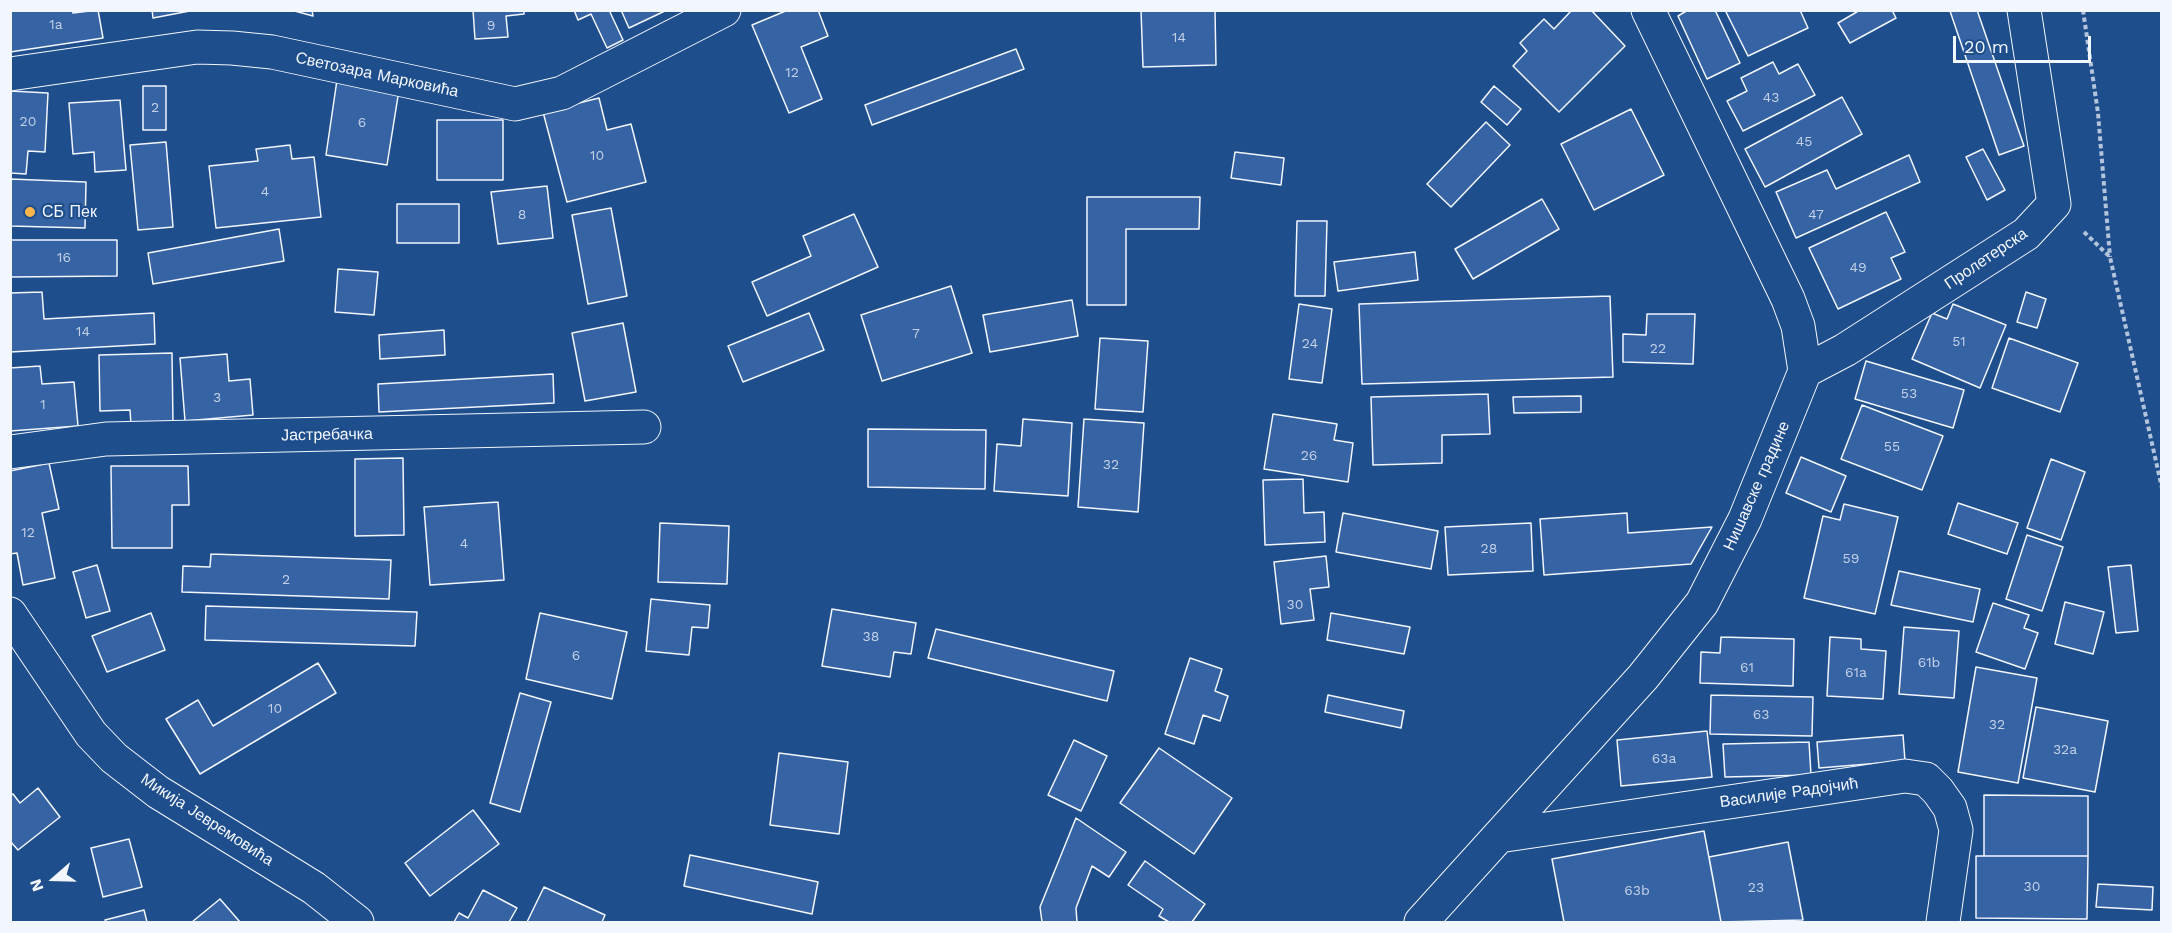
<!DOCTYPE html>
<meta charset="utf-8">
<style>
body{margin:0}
#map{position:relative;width:2172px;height:933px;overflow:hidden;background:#1f4e8c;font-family:"Work Sans",sans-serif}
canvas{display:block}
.frame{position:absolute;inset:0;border:12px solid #f2f6ff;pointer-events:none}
.north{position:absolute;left:24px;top:849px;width:60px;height:60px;-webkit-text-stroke:4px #1f4e8c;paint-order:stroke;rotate:250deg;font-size:16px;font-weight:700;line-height:24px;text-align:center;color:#f2f6ff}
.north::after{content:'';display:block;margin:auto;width:21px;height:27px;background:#f2f6ff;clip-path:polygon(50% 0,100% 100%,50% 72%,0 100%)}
.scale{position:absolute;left:1953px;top:36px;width:138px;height:27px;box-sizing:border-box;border:3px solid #f2f6ff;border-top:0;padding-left:8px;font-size:18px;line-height:21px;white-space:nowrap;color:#f2f6ff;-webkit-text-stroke:4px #1f4e8c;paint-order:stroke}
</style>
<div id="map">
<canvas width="2172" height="933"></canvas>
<div class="frame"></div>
<div class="north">N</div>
<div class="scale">20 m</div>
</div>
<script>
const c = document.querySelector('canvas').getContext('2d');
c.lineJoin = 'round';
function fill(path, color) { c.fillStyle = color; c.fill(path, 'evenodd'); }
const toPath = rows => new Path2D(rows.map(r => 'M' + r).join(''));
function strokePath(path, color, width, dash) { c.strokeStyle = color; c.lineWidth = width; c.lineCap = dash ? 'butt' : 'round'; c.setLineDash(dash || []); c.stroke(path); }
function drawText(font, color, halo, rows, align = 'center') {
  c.font = font + ' "Work Sans",sans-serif'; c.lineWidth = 4.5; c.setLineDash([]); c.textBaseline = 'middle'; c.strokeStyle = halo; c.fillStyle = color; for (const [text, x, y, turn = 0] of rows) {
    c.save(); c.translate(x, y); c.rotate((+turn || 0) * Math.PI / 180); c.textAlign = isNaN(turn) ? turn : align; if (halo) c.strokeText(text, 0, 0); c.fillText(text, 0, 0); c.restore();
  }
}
const building = toPath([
 [10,10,72,10,73,13,98,10,103,38,10,52,10,10],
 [152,10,195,10,153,18,152,10],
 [291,10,312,10,313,16,291,10],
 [473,10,524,10,524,14,506,16,508,37,475,39,473,10],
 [574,10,609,10,623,40,607,48,591,14,578,20,574,10],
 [621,10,667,10,629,28,621,10],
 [788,10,818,10,828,36,801,47,822,99,789,113,752,25,788,10],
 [1141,10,1215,10,1216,65,1143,67,1141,10],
 [1572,10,1591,10,1625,46,1559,112,1513,66,1527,51,1520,43,1544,19,1554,29,1572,10],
 [1688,10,1715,10,1740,63,1707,79,1678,16,1688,10],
 [1730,10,1800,10,1808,28,1748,56,1726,12,1730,10],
 [1860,10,1892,10,1896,18,1850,43,1838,23,1860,10],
 [1977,10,2024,146,1999,155,1950,11,1977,10],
 [1016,49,1024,69,872,125,865,105,1016,49],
 [1773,62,1779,74,1798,64,1815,95,1743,131,1727,101,1747,91,1741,78,1773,62],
 [337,80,399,90,387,165,326,155,337,80],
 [143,86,166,86,166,130,143,130,143,86],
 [1494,86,1521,109,1507,125,1481,102,1494,86],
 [10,91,48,93,45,152,28,151,26,174,10,173,10,91],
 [1842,97,1862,134,1765,187,1745,149,1842,97],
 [599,98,607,130,631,124,646,182,567,202,543,112,599,98],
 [120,100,126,170,95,172,94,152,73,154,69,103,120,100],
 [1631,109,1664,175,1594,210,1561,144,1631,109],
 [437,120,503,120,503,180,437,180,437,120],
 [1486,122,1510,145,1451,207,1427,184,1486,122],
 [166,142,173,227,138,230,130,145,166,142],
 [290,145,292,159,314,157,321,217,216,228,209,166,258,161,256,149,290,145],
 [1983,149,2005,190,1987,200,1966,157,1983,149],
 [1235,152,1284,158,1281,185,1231,178,1235,152],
 [1909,155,1920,182,1796,238,1776,192,1827,170,1836,189,1909,155],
 [10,179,86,182,85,228,10,226,10,179],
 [547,186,553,238,498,244,491,192,547,186],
 [1087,197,1200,197,1199,229,1126,229,1126,305,1087,305,1087,197],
 [1542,199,1559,229,1473,279,1455,249,1542,199],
 [397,204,459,204,459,243,397,243,397,204],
 [611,208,627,296,588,304,572,215,611,208],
 [1886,212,1905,252,1891,258,1901,279,1838,309,1809,248,1886,212],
 [854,214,878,267,767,316,752,282,811,256,803,236,854,214],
 [1297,221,1327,221,1325,296,1295,296,1297,221],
 [279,229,284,261,153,284,148,253,279,229],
 [10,240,117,240,117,276,10,277,10,240],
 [1415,252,1418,280,1338,291,1334,262,1415,252],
 [338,269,378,272,374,315,335,312,338,269],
 [951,286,972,353,882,381,861,315,951,286],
 [42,292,44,319,154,313,155,344,10,352,10,293,42,292],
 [2026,292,2046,299,2037,328,2017,322,2026,292],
 [1610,296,1613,377,1362,384,1359,304,1610,296],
 [1072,300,1078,336,990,352,983,315,1072,300],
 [1299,304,1332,309,1322,383,1289,379,1299,304],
 [1953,304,2006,325,1980,388,1912,359,1932,313,1947,319,1953,304],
 [809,313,824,350,743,382,728,346,809,313],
 [1647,314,1695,314,1693,364,1623,362,1623,334,1646,335,1647,314],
 [623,323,636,392,585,401,572,333,623,323],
 [444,330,445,355,380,359,379,335,444,330],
 [1100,338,1148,341,1143,412,1095,409,1100,338],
 [2009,338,2078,363,2060,412,1992,388,2009,338],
 [172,353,173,424,131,425,130,410,100,411,99,355,172,353],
 [227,354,229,381,250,379,253,415,185,421,180,358,227,354],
 [1866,361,1964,390,1953,428,1855,399,1866,361],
 [40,366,42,384,74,382,78,426,10,431,10,368,40,366],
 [553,374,554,403,379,412,378,384,553,374],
 [1488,394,1490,434,1442,435,1442,463,1373,465,1371,397,1488,394],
 [1581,396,1581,412,1514,413,1513,397,1581,396],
 [1862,405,1943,436,1922,490,1841,459,1862,405],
 [1273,414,1337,424,1334,440,1353,443,1348,482,1264,469,1273,414],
 [1023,419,1072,423,1068,496,994,491,997,444,1021,446,1023,419],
 [1084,419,1144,423,1138,512,1078,507,1084,419],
 [868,429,986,430,985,489,868,487,868,429],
 [1801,457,1846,476,1831,512,1786,493,1801,457],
 [403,458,404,535,355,536,355,459,403,458],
 [2051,459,2085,472,2061,540,2027,528,2051,459],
 [49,463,59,509,42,513,55,578,23,585,17,553,10,554,10,471,49,463],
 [111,466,188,466,189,505,172,505,172,548,112,548,111,466],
 [1303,479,1304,513,1324,512,1325,542,1265,545,1263,480,1303,479],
 [498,502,504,580,430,585,424,507,498,502],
 [1958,503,2018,523,2007,554,1948,534,1958,503],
 [1844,504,1898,517,1875,614,1804,598,1823,516,1840,520,1844,504],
 [1343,513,1438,531,1431,569,1336,552,1343,513],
 [1627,513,1628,533,1712,527,1691,564,1544,575,1540,519,1627,513],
 [660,523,729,526,727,584,658,582,660,523],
 [1531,523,1533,571,1448,575,1445,527,1531,523],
 [2027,535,2063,547,2042,611,2006,599,2027,535],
 [211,554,391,560,389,599,182,592,183,566,210,567,211,554],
 [1326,556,1329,587,1310,589,1314,620,1281,624,1274,562,1326,556],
 [97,565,110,611,86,618,73,572,97,565],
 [2131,565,2138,631,2116,633,2108,567,2131,565],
 [1899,571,1980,589,1973,622,1891,605,1899,571],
 [651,599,710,605,708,628,692,627,689,655,646,651,651,599],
 [2065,602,2104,612,2093,654,2055,644,2065,602],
 [1993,603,2029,615,2024,628,2038,633,2025,669,1976,652,1993,603],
 [206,606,417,612,415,646,205,640,206,606],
 [832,609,916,623,911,654,894,652,890,677,822,666,832,609],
 [151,613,165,650,107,672,92,636,151,613],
 [540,613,627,632,612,699,526,679,540,613],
 [1331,613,1410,627,1404,654,1327,640,1331,613],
 [1904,627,1959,631,1954,698,1899,694,1904,627],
 [936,629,1114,671,1107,701,928,658,936,629],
 [1721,637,1794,639,1793,686,1700,683,1701,652,1720,653,1721,637],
 [1830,637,1861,639,1861,649,1886,651,1883,699,1827,696,1830,637],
 [1190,658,1222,669,1215,691,1228,696,1220,721,1203,715,1194,744,1165,734,1190,658],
 [318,663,336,693,200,774,166,719,198,700,213,726,318,663],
 [1976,667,2037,678,2018,783,1958,772,1976,667],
 [520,693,551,702,520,812,490,803,520,693],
 [1328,695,1404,711,1401,728,1325,712,1328,695],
 [1711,695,1813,697,1812,736,1710,734,1711,695],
 [2036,707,2108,721,2095,792,2023,778,2036,707],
 [1707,731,1712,777,1621,786,1617,740,1707,731],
 [1903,735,1905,761,1819,768,1817,742,1903,735],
 [1074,740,1107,756,1081,811,1048,795,1074,740],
 [1809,742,1811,775,1725,777,1723,744,1809,742],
 [1159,748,1232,798,1194,854,1120,803,1159,748],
 [779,753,848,762,839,834,770,825,779,753],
 [38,788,60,817,18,850,10,841,10,795,13,794,20,803,38,788],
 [1984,795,2088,796,2088,856,1984,856,1984,795],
 [473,810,499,844,430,896,405,863,473,810],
 [1076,818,1126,852,1109,877,1092,866,1076,908,1077,922,1042,922,1040,907,1076,818],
 [1704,831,1721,922,1564,922,1552,859,1704,831],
 [129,839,142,887,103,897,91,848,129,839],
 [1788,842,1803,920,1721,922,1709,857,1788,842],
 [690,855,818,882,812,914,684,886,690,855],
 [1976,856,2088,856,2087,919,1976,918,1976,856],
 [1145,861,1205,904,1192,922,1169,922,1159,916,1163,909,1128,885,1145,861],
 [2098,884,2153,887,2152,910,2096,907,2098,884],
 [544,887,605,915,602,922,527,922,544,887],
 [483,890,517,908,509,922,454,922,459,913,468,918,483,890],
 [220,899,240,922,192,922,220,899],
 [144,910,147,922,106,922,105,920,144,910]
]);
const path = toPath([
 [2083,10,2098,113,2110,257],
 [2084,232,2110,257,2162,488]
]);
const street = toPath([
 [10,74,197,47,232,48,272,52,515,104,562,93,724,10],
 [1805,371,1845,350,2026,234,2054,204,2024,10],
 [10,452,106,439,644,427],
 [1499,836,1905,776,1926,779,1938,791,1950,808,1956,830,1943,922],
 [1421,922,1643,677,1702,603,1745,519,1805,371,1798,326,1788,299,1648,10]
]);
const secondary = toPath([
 [10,614,91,734,114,758,158,792,314,888,357,922]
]);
const markers = [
 [30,212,6,"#ffb74d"]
];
const numberNames = [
 ["1a",56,25],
 ["9",491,26],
 ["14",1179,38],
 ["12",792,73],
 ["43",1771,98],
 ["2",155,108],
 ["20",28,122],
 ["6",362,123],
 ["45",1804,142],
 ["10",597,156],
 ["4",265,192],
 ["8",522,215],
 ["47",1816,215],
 ["16",64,258],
 ["49",1858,268],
 ["14",83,332],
 ["7",916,334],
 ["51",1959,342],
 ["24",1310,344],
 ["22",1658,349],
 ["53",1909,394],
 ["3",217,398],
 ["1",43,405],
 ["55",1892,447],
 ["26",1309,456],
 ["32",1111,465],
 ["12",28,533],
 ["4",464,544],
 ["28",1489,549],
 ["59",1851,559],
 ["2",286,580],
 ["30",1295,605],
 ["38",871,637],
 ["6",576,656],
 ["61b",1929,663],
 ["61",1747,668],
 ["61a",1856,673],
 ["10",275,709],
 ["63",1761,715],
 ["32",1997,725],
 ["32a",2065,750],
 ["63a",1664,759],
 ["30",2032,887],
 ["23",1756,888],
 ["63b",1637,891]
];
const streetNames = [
 ["Светозара Марковића",377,75,12],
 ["Пролетерска",1986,259,-34],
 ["Јастребачка",327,435,-1],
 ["Нишавске градине",1757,486,-66],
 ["Василије Радојчић",1789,793,-8],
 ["Микија Јевремовића",207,820,33]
];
const poiNames = [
 ["СБ Пек",42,212]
];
fill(building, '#3563a3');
strokePath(building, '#f2f6ff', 1.5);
strokePath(street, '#f2f6ff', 35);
strokePath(secondary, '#f2f6ff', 35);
strokePath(path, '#b3c4dc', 4, [4.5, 3]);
strokePath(street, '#1f4e8c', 33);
strokePath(secondary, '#1f4e8c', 33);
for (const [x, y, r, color] of markers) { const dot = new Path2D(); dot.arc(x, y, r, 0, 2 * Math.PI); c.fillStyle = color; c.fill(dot); strokePath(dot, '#1f4e8c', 2); }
drawText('14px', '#c3d1e8', null, numberNames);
drawText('16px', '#f2f6ff', '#1f4e8c', streetNames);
drawText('16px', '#f2f6ff', '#1f4e8c', poiNames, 'left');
</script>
